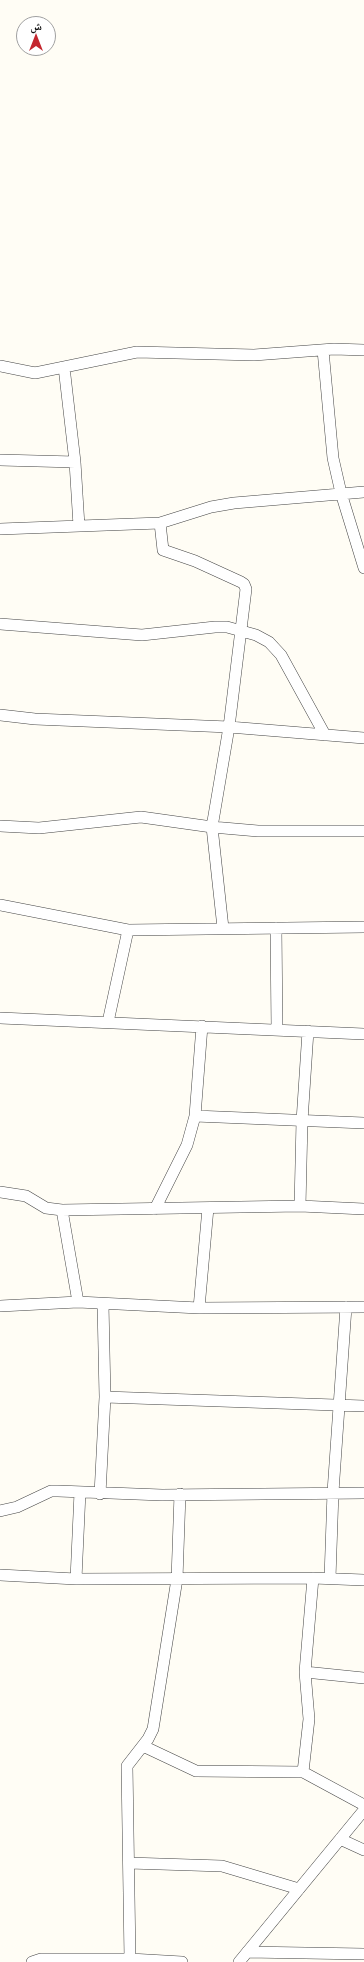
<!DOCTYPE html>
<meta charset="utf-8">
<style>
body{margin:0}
#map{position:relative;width:364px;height:1962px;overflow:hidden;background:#fffdf5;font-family:Literata,"Noto Naskh Arabic",serif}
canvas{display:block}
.north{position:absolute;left:16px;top:16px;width:40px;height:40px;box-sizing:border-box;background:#fff;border:1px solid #a0a0a0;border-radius:50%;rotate:0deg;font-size:11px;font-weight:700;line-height:16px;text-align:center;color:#111}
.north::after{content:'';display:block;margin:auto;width:14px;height:18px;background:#c4262e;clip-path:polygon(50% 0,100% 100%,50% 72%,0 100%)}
</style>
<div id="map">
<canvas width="364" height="1962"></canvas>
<div class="north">ش</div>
</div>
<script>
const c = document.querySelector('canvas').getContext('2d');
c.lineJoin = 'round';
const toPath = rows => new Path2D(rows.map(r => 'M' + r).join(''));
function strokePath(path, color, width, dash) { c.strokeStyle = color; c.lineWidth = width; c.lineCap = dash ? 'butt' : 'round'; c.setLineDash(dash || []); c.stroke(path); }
const street = toPath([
 [323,350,333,458,341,493,364,568],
 [0,366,35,373,137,352,254,355,334,349,364,350],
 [64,367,75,462,79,526],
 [0,460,75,462],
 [160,523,163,550,195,561,241,582,244,584,246,589,229,727,212,827,223,928],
 [0,529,160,523,211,507,234,503,364,492],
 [0,624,142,635,215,627,227,627,256,635,269,642,281,655,325,735],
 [0,715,35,719,229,727,364,738],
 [0,826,39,828,141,817,212,827,258,831,364,831],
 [0,905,128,930,364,927],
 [276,928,277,1030],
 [0,1018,364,1034],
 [108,1022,128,930],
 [195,1116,364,1123],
 [0,1192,26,1196,46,1208,62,1210,300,1206,364,1209],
 [300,1206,302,1121,308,1031],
 [155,1209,187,1145,195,1116,202,1026],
 [62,1210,78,1302],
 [0,1306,78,1302,199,1308,364,1307],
 [199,1308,208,1208],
 [105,1397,364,1406],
 [100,1494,105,1397,103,1304],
 [0,1511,17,1507,51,1491,58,1491,162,1495,364,1493],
 [0,1575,76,1579,313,1578,364,1580],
 [330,1578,333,1492,346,1307],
 [76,1579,80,1492],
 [305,1672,364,1678],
 [143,1746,196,1771,303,1772,364,1805],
 [303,1772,309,1719,305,1672,313,1578],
 [340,1839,364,1850],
 [129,1863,222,1866,299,1889],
 [247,1952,364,1954],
 [130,1959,127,1766,148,1739,153,1729,177,1579,180,1494],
 [32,1962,41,1959,130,1959,182,1962],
 [239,1962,364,1810]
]);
strokePath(street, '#444', 12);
strokePath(street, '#fff', 11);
</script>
